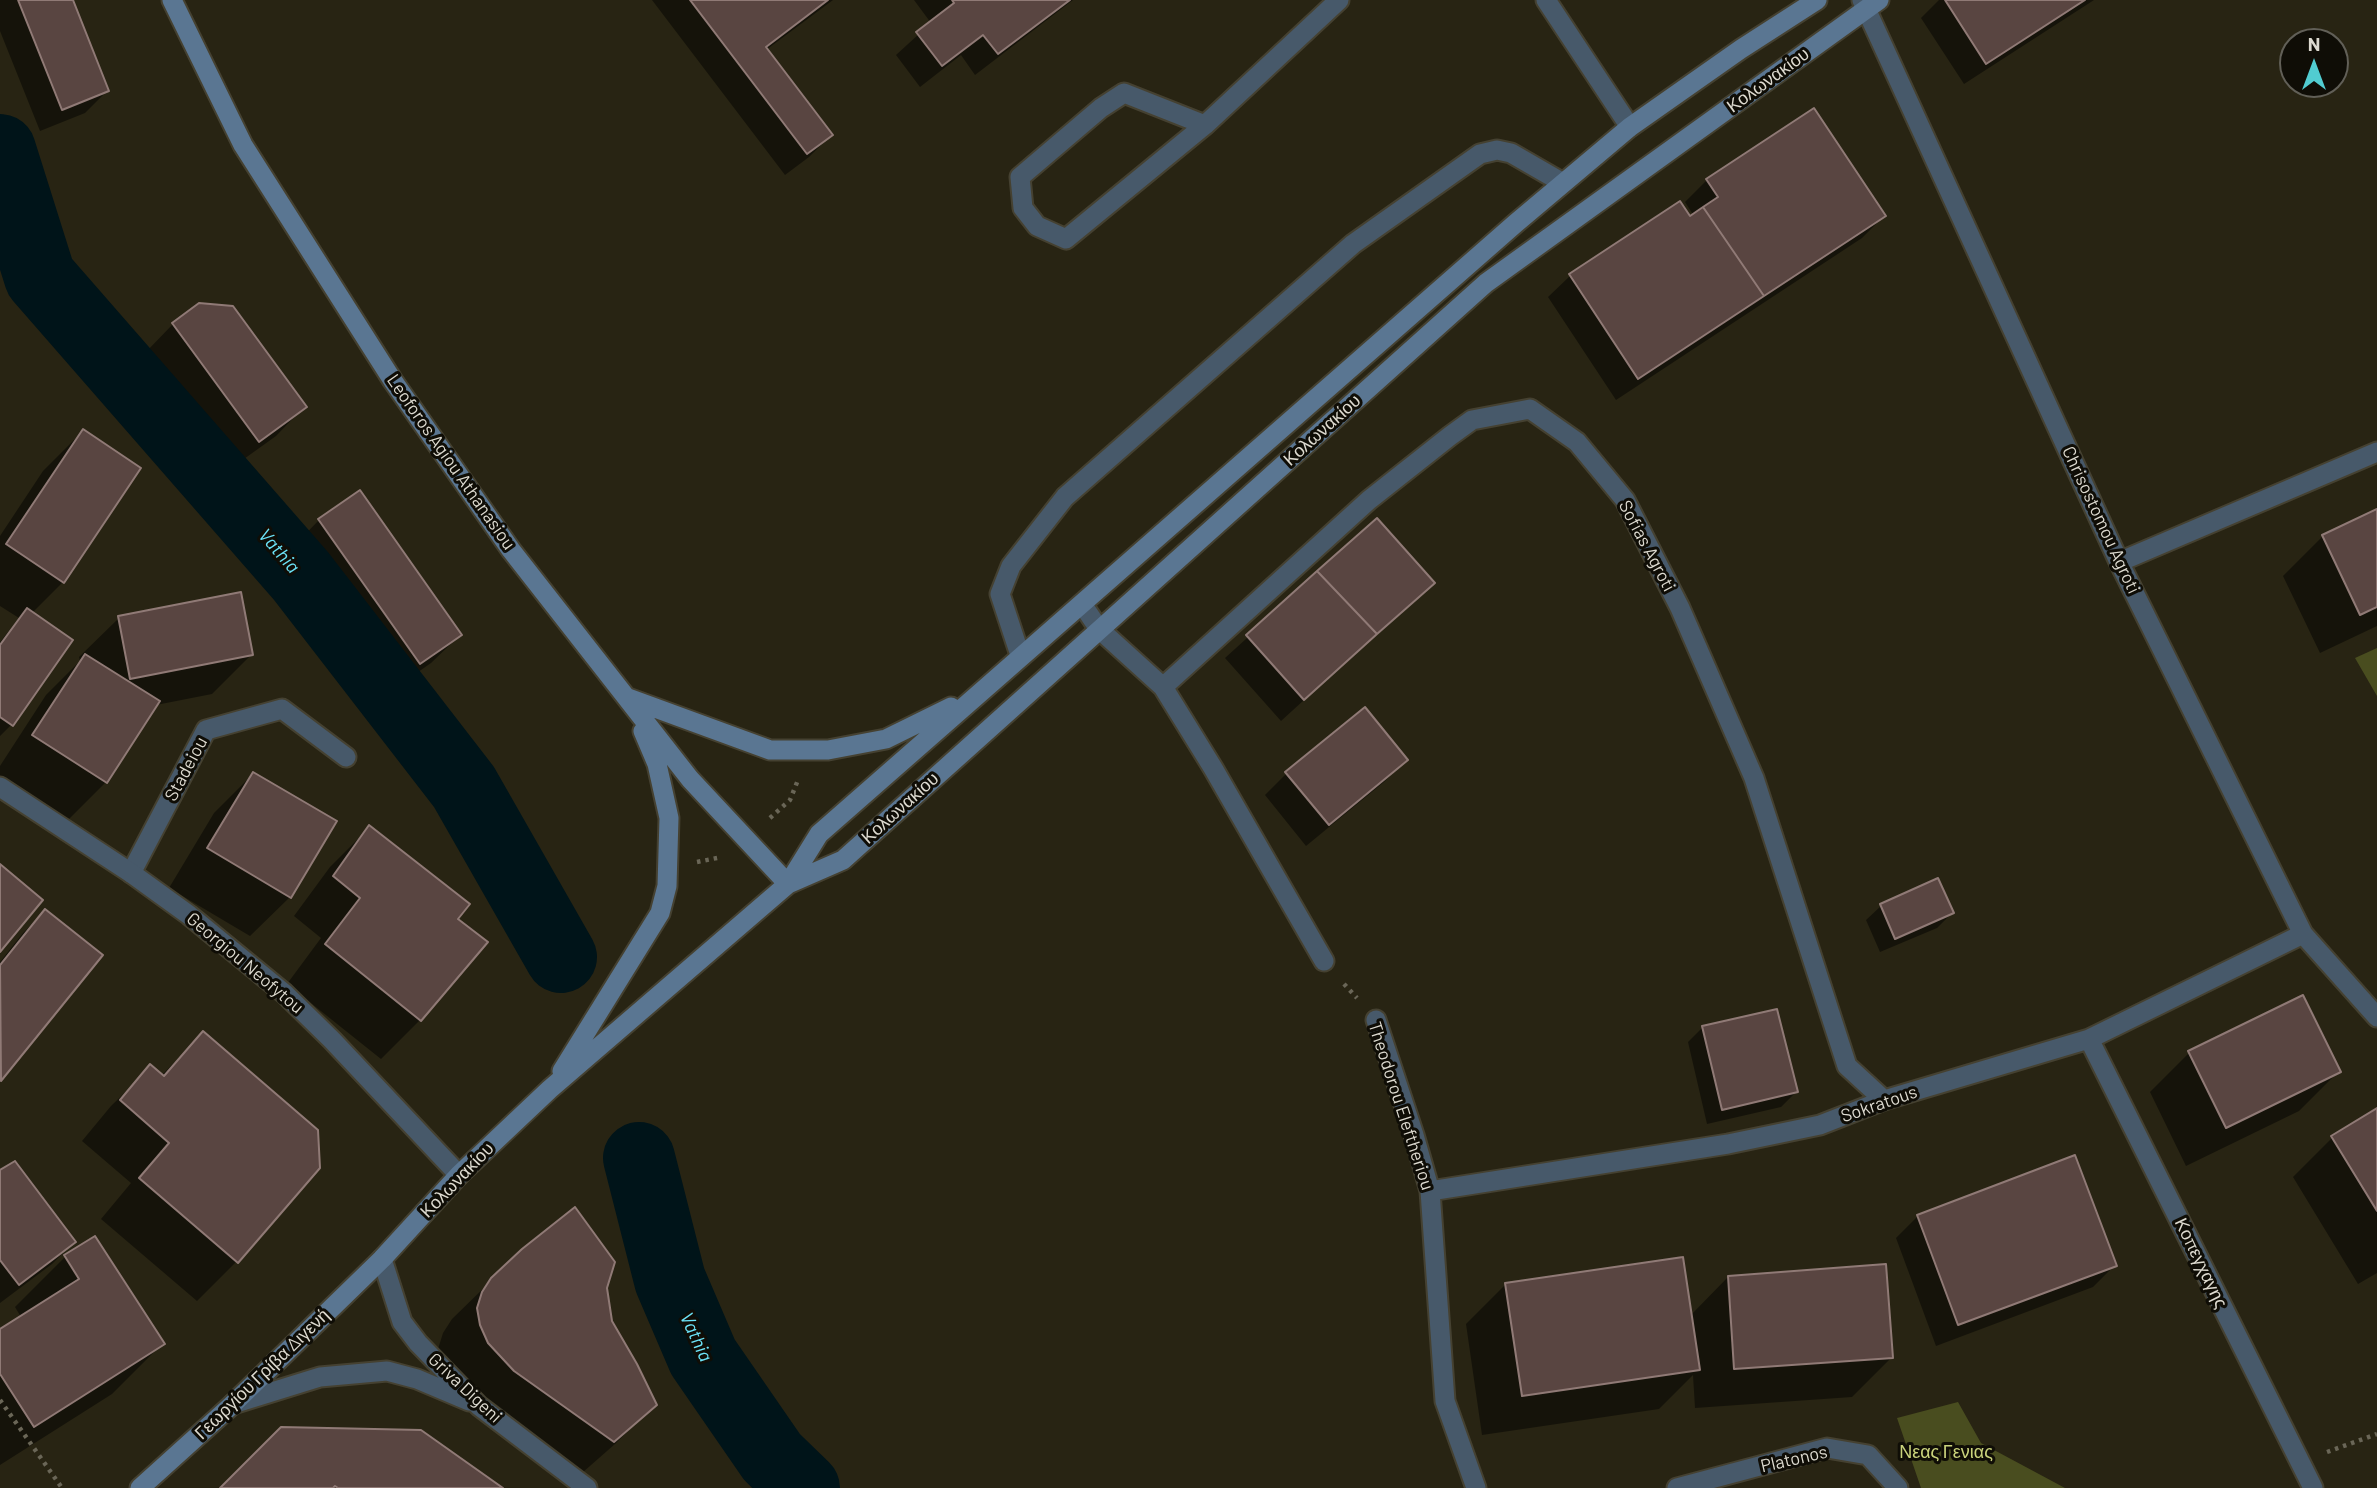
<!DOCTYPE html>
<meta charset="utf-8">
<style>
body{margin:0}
#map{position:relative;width:2377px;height:1488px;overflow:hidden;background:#282413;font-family:Barlow,sans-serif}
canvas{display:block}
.north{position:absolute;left:2279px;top:28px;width:70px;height:70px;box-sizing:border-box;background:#0f0d06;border:2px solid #615f57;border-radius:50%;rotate:0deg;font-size:19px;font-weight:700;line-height:28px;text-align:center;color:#dddad0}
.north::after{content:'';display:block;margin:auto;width:24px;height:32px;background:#51ccd1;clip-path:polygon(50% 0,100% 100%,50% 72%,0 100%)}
</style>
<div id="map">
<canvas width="2377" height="1488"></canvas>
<div class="north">N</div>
</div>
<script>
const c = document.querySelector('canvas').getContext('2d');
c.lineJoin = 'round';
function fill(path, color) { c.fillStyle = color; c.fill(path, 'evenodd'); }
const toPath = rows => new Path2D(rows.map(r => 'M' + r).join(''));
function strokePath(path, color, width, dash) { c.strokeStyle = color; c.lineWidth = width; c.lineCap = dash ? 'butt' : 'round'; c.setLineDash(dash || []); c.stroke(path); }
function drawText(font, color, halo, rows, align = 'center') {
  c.font = font + ' Barlow,sans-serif'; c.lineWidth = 6; c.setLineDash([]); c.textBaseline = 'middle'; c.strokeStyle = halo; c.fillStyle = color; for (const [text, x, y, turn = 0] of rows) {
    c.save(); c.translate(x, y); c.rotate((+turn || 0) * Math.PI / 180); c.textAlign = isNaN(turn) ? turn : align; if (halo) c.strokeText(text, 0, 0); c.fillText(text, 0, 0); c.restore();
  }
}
const green = toPath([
 [2377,648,2377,696,2355,658],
 [1958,1402,1981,1443,2065,1488,1921,1488,1897,1418]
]);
const shadow = toPath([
 [0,0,71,0,107,91,85,113,40,131,0,31],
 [652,0,833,0,766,50,831,135,809,157,785,175],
 [914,0,1073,0,975,75,961,55,920,87,896,55,931,23],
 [1939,0,2094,0,1964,84,1921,18],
 [1707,180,1884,216,1862,238,1616,400,1548,297,1570,276,1679,204,1689,219,1694,216,1685,202],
 [173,324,304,407,276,436,230,469,145,353],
 [83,431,63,582,32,613,11,725,0,736,0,642,19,618,0,606,0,536,43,471],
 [2377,511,2377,626,2320,653,2283,576,2323,536],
 [319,520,460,635,431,663,391,691,291,549],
 [1377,520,1361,648,1281,721,1225,658],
 [119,618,252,654,212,694,156,705,106,782,66,822,0,779,0,766,46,695,80,661,79,657],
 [1406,760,1384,782,1306,846,1265,795,1286,774],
 [253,774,290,897,250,936,169,888,214,813],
 [370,827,455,919,420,1020,381,1059,287,984,321,938,294,916,330,867],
 [1881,906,1952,913,1937,928,1880,952,1866,920],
 [45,911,100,955,0,1080,0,962,23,933],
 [1702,1028,1796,1092,1781,1107,1707,1124,1688,1042],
 [203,1033,318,1167,236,1262,197,1301,101,1219,131,1183,82,1141,111,1106,151,1067,161,1076],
 [2189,1053,2338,1072,2299,1111,2186,1166,2150,1092],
 [2377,1110,2377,1273,2358,1284,2293,1177,2332,1138],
 [0,1172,74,1242,52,1264,0,1303],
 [1918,1216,2115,1265,2093,1287,1936,1346,1896,1238],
 [65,1257,162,1344,112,1394,0,1465,0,1331,21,1317,15,1307],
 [1728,1277,1892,1357,1852,1397,1695,1408,1693,1375,1659,1409,1482,1435,1466,1324,1506,1284,1690,1316],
 [493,1279,605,1288,610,1321,655,1404,615,1444,574,1480,441,1366,438,1349,443,1333,452,1319]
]);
const river = toPath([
 [0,150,40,277,301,576,464,787,561,957],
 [639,1158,670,1280,703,1357,772,1457,804,1488]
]);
const building = toPath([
 [18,0,73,0,109,91,62,110,18,0],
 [690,0,828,0,766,47,833,135,807,154,690,0],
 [952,0,1070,0,998,54,983,35,942,66,916,32,954,3,952,0],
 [1945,0,2085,0,1986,64,1945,0],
 [1814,108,1886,216,1764,296,1703,207,1718,197,1706,179,1814,108],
 [1680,201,1690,216,1703,207,1764,296,1638,379,1569,274,1680,201],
 [199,303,233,306,307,407,259,442,172,323,199,303],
 [83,429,141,468,64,583,6,544,83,429],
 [360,490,462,635,420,664,318,519,360,490],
 [2377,509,2377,607,2360,615,2322,535,2377,509],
 [1377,518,1435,583,1377,634,1317,571,1377,518],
 [1317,571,1377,634,1304,700,1246,635,1317,571],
 [241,592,253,655,130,679,118,616,241,592],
 [27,608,73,640,13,726,0,717,0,645,27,608],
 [85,654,160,701,107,783,32,735,85,654],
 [1365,707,1408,760,1329,825,1285,772,1365,707],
 [253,772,337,821,291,898,207,848,253,772],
 [369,825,470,904,458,919,488,942,421,1021,325,944,360,898,333,876,369,825],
 [0,864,43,900,0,952,0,864],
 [1938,878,1954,913,1895,939,1880,904,1938,878],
 [45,909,103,955,1,1081,0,965,45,909],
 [2303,995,2341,1072,2226,1128,2188,1051,2303,995],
 [1777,1009,1798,1092,1722,1110,1702,1026,1777,1009],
 [203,1031,318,1130,320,1168,238,1263,139,1178,169,1143,120,1100,150,1064,164,1076,203,1031],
 [2377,1108,2377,1211,2331,1136,2377,1108],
 [2075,1155,2117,1266,1958,1325,1917,1215,2075,1155],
 [15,1161,76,1242,19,1285,0,1260,0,1170,15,1161],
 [575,1207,615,1262,607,1288,612,1321,637,1364,657,1405,614,1442,514,1371,488,1343,480,1325,477,1308,482,1292,491,1278,522,1249,575,1207],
 [95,1236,165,1344,34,1427,0,1374,0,1329,79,1279,64,1255,95,1236],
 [1683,1257,1700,1370,1522,1396,1505,1283,1683,1257],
 [1886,1264,1893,1358,1734,1369,1728,1276,1886,1264],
 [281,1427,421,1430,503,1488,338,1488,335,1486,333,1488,220,1488,281,1427]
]);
const path = toPath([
 [770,818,790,800,798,780],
 [697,862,722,857],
 [1344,984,1357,998],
 [0,1400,62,1488],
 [2327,1452,2377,1434]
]);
const service = toPath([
 [1546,0,1630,127],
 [1205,125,1124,93,1101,108,1020,177,1023,208,1037,226,1066,239,1205,125,1339,0],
 [1020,655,1000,594,1011,566,1065,497,1353,244,1480,154,1497,150,1511,153,1563,183]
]);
const minor = toPath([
 [1862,0,2119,562,2303,934,2377,1017],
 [2119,562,2377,452],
 [1082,604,1099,629,1163,687,1213,768,1324,961],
 [1163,687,1369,500,1450,436,1472,420,1530,409,1577,442,1625,500,1680,608,1754,778,1847,1066,1884,1100],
 [131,873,206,730,282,709,346,757],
 [1376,1020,1414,1135,1430,1191,1445,1401,1476,1488],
 [2089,1039,2313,1488],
 [1430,1191,1728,1144,1820,1125,1884,1100,2089,1039,2303,934],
 [1677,1488,1827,1448,1868,1455,1898,1488]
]);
const tertiary = toPath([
 [0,787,131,873,189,915,284,993,332,1040,459,1175],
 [382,1259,402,1322,418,1343,479,1406,587,1488],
 [233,1404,320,1377,387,1371,417,1379,469,1401]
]);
const secondary = toPath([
 [172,0,243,145,393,381,511,550,690,779,788,884],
 [628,698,770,750,828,750,886,739,951,707],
 [788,884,819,834,1516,223,1630,127,1741,49,1817,0],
 [562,1071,660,913,667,886,669,818,657,764,643,731],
 [140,1488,233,1404,382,1259,459,1175,550,1089,788,884,843,860,1486,283,1879,0]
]);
const streetNames = [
 ["Κολωνακίου",1768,80,-36],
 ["Κολωνακίου",1322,430,-42],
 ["Leoforos Agiou Athanasiou",451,462,55],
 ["Chrisostomou Agroti",2101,520,65],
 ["Sofias Agroti",1647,546,62],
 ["Stadeiou",186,769,-62],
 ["Κολωνακίου",900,808,-42],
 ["Georgiou Neofytou",245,963,40],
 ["Sokratous",1879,1104,-19],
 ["Theodorou Eleftheriou",1401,1106,72],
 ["Κολωνακίου",457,1180,-46],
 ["Κοπεγχαγης",2201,1263,64],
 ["Γεωργίου Γρίβα Διγενή",262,1374,-44],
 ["Griva Digeni",465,1388,43],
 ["Platonos",1794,1459,-13]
];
const parkNames = [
 ["Νεας Γενιας",1946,1452]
];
const waterNames = [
 ["Vathia",279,551,49],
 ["Vathia",696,1337,65]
];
fill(green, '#494d1f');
fill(shadow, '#0007');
strokePath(river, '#001419', 72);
fill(building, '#594541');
strokePath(building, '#907a76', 2);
strokePath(service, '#454131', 23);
strokePath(minor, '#454131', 23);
strokePath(tertiary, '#454131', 23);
strokePath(secondary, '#454131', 23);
strokePath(path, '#6a6657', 4.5, [3.5, 5]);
strokePath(service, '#47596a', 19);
strokePath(minor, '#47596a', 19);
strokePath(tertiary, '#47596a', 19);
strokePath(secondary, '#5a7692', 19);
drawText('18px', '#dddad0', '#0f0d06', streetNames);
drawText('18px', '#cad37c', '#0f0d06', parkNames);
drawText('italic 19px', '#6ce4f9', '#0f0d06', waterNames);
</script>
